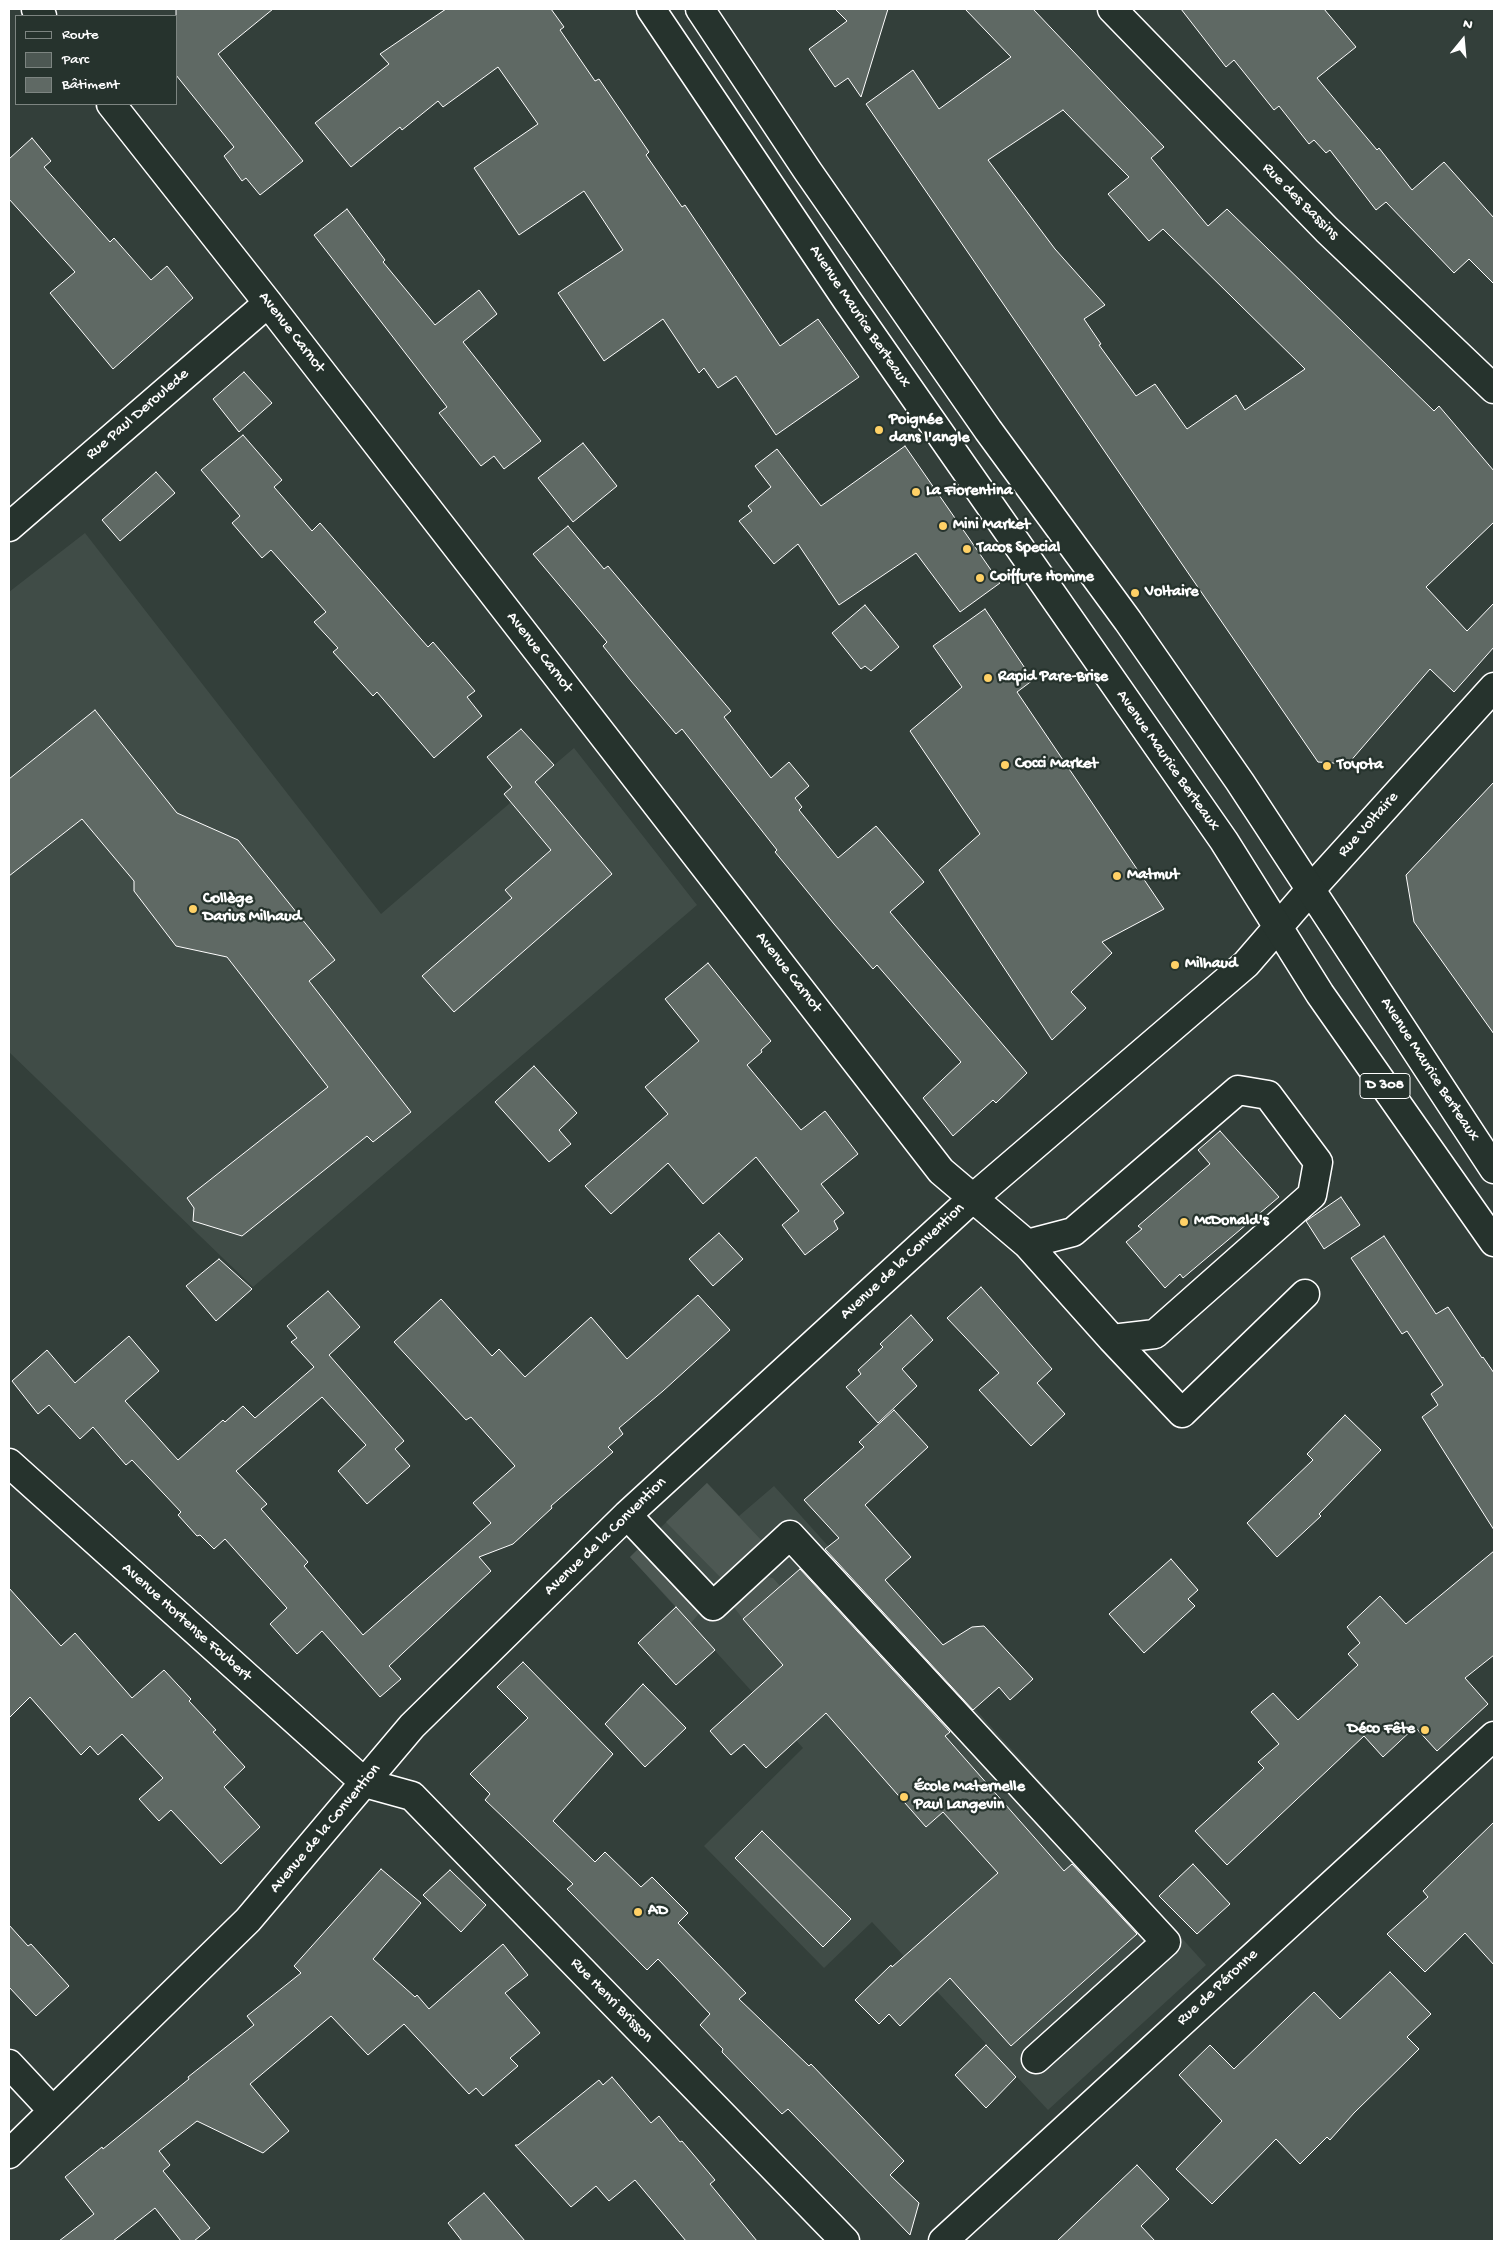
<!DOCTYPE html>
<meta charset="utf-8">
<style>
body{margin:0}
#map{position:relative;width:1503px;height:2250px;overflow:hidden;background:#333f3a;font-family:"Gochi Hand",sans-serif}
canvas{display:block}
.frame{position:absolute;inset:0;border:10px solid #fff;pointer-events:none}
.legend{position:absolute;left:15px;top:15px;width:162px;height:90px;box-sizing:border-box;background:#26332d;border:1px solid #7d8581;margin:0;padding:6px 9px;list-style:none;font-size:15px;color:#fff}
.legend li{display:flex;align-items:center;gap:10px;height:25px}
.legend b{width:25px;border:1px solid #7d8581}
.north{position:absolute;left:1438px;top:15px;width:50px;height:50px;-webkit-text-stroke:4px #26332d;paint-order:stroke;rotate:17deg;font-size:14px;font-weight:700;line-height:20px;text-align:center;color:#fff}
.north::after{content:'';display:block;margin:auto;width:18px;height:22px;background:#fff;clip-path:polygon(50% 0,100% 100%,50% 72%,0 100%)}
</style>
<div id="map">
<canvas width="1503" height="2250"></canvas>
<div class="frame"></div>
<ul class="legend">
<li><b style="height:6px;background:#26332d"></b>Route</li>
<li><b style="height:14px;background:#4d5853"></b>Parc</li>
<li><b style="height:14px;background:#5f6964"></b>Bâtiment</li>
</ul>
<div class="north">N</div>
</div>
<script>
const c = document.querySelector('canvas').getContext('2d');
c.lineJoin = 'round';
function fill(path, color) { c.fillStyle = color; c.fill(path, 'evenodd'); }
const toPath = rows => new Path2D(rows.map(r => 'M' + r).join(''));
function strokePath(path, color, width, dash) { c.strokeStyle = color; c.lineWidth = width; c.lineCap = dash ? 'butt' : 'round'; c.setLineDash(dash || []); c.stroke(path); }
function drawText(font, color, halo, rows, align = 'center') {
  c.font = font + ' "Gochi Hand",sans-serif'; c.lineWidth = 4.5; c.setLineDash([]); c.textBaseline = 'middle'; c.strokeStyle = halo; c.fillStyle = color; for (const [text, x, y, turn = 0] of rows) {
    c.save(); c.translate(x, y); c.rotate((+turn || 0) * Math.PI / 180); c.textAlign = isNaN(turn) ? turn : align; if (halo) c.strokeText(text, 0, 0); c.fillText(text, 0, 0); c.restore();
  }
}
const built = toPath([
 [85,533,381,914,574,748,697,905,253,1287,9,1052,9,592],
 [707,1483,739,1516,774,1486,1206,1965,1048,2110,872,1922,824,1968,704,1846,803,1748,630,1557]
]);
const green = toPath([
 [707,1483,763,1542,723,1580,666,1522],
 [644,1543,701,1611,691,1623,630,1557],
 [766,1577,773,1578,780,1586,743,1619,733,1606,760,1578]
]);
const building = toPath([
 [176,9,273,9,218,54,303,161,260,195,246,178,242,181,224,156,234,147,176,75,176,9],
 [446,9,551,9,564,27,560,30,595,81,599,79,649,152,646,155,682,207,685,205,780,346,818,319,859,377,776,435,736,376,718,388,704,368,699,373,663,319,604,361,558,293,623,250,584,191,519,235,474,168,538,124,498,67,443,107,438,101,402,130,400,127,351,167,315,123,389,64,380,54,446,9],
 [835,9,888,9,861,97,848,78,835,87,809,49,847,21,835,9],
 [965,9,1033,9,1164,147,1151,158,1208,226,1227,209,1434,411,1439,406,1494,471,1494,522,1426,587,1467,631,1494,603,1494,647,1454,692,1430,669,1348,764,1318,762,866,104,913,70,939,109,1011,57,965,9],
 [1063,110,1129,177,1108,194,1149,241,1163,229,1305,369,1245,410,1236,395,1187,429,1155,384,1136,396,1099,345,1101,344,1084,319,1105,305,1055,249,988,160,1063,110],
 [1181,9,1324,9,1356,47,1317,78,1377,150,1379,148,1412,190,1444,162,1494,218,1494,284,1469,259,1454,273,1386,202,1376,210,1330,150,1326,153,1314,140,1309,144,1279,106,1274,110,1234,60,1226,67,1181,9],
 [32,138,51,161,44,167,110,242,114,238,151,280,167,266,193,298,113,369,50,293,75,272,9,199,9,159,32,138],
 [347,209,385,260,383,262,435,325,479,290,497,314,463,342,541,441,504,469,494,456,481,466,439,413,447,407,314,235,347,209],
 [244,372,272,403,239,432,213,399,244,372],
 [243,435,282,480,274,487,312,531,320,523,428,647,433,642,475,691,467,697,482,716,434,758,377,692,373,696,333,652,338,648,314,622,326,612,271,550,262,558,232,523,240,516,201,470,243,435],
 [583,443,617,486,573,522,538,478,583,443],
 [905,446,1000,583,960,612,916,553,839,605,798,544,774,564,739,521,752,511,748,506,771,487,755,466,777,449,821,506,905,446],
 [156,472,175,493,120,541,102,520,156,472],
 [568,526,604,569,608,566,731,711,724,717,771,778,789,762,809,786,795,798,802,807,799,810,838,858,876,826,924,882,890,912,1027,1073,996,1103,993,1100,953,1136,923,1098,961,1062,877,965,873,969,834,924,775,852,777,850,682,729,676,734,631,681,603,646,607,642,533,554,568,526],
 [865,605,899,647,871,671,865,666,861,669,832,633,865,605],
 [985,609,1033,680,1017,692,1164,909,1102,942,1112,953,1071,992,1086,1008,1052,1040,939,870,980,834,910,731,962,687,933,646,985,609],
 [95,710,177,813,238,840,335,960,309,981,411,1112,373,1142,367,1136,242,1236,193,1221,194,1208,187,1198,328,1087,227,957,176,946,134,891,134,881,82,819,9,876,9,779,95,710],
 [521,729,554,765,535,782,612,874,454,1012,422,976,512,898,505,890,551,850,504,794,512,787,487,757,521,729],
 [1494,782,1494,1034,1414,922,1406,875,1494,782],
 [708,963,771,1041,761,1050,762,1052,747,1065,801,1130,825,1111,858,1154,821,1184,844,1213,834,1221,838,1229,805,1255,782,1225,799,1211,756,1157,703,1204,668,1163,611,1214,585,1186,668,1114,645,1087,699,1041,665,999,708,963],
 [534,1066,577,1113,559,1130,571,1144,549,1162,495,1102,534,1066],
 [1220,1131,1279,1197,1183,1278,1180,1274,1165,1288,1126,1242,1142,1229,1138,1226,1210,1164,1198,1150,1220,1131],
 [1341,1197,1360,1225,1324,1249,1306,1221,1341,1197],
 [719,1233,743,1259,713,1286,689,1259,719,1233],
 [1384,1236,1436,1314,1448,1307,1482,1358,1483,1357,1494,1373,1494,1530,1422,1417,1438,1405,1431,1394,1443,1385,1407,1331,1402,1334,1351,1258,1384,1236],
 [219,1259,252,1289,216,1321,186,1286,219,1259],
 [981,1287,1052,1369,1037,1383,1065,1414,1031,1446,979,1390,999,1373,947,1318,981,1287],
 [328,1291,360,1327,329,1355,404,1441,395,1449,410,1466,367,1504,338,1471,366,1445,322,1397,236,1471,267,1504,261,1509,308,1562,304,1566,363,1635,491,1523,473,1503,515,1466,471,1417,466,1420,394,1342,441,1299,492,1356,499,1349,525,1377,591,1317,627,1359,698,1295,730,1330,663,1391,619,1428,623,1434,608,1447,613,1452,551,1506,552,1508,513,1544,479,1557,491,1571,389,1666,401,1679,380,1697,322,1631,297,1654,270,1624,287,1608,225,1539,214,1549,200,1535,197,1536,178,1515,181,1512,132,1460,126,1465,93,1427,80,1439,49,1405,38,1414,12,1381,47,1350,75,1383,129,1336,159,1371,125,1401,178,1460,223,1420,225,1422,243,1406,255,1418,314,1367,291,1342,297,1338,287,1326,328,1291],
 [911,1315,933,1340,902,1369,917,1386,878,1423,846,1387,861,1374,858,1370,883,1347,880,1344,911,1315],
 [894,1410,928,1447,865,1505,911,1557,885,1580,943,1645,972,1627,984,1626,1033,1679,1010,1700,999,1687,973,1710,825,1549,839,1538,804,1500,864,1447,859,1442,894,1410],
 [1345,1415,1381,1450,1319,1514,1321,1516,1277,1557,1247,1523,1313,1460,1307,1454,1345,1415],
 [1494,1551,1494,1655,1465,1678,1488,1704,1437,1751,1415,1727,1383,1757,1364,1736,1227,1865,1195,1831,1264,1768,1258,1762,1279,1744,1251,1712,1273,1693,1298,1720,1358,1665,1348,1654,1360,1643,1347,1627,1380,1596,1406,1624,1494,1551],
 [1171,1559,1198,1590,1188,1599,1195,1606,1144,1653,1109,1614,1171,1559],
 [800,1569,950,1732,945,1736,1064,1871,1072,1864,1137,1934,1011,2046,950,1978,900,2026,889,2014,879,2024,855,2000,891,1965,892,1967,998,1873,943,1812,926,1827,826,1713,766,1768,744,1744,731,1755,710,1731,783,1665,743,1619,800,1569],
 [9,1588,61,1646,75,1633,132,1698,164,1670,191,1699,189,1701,216,1730,213,1732,245,1767,224,1787,260,1827,221,1864,171,1810,159,1821,139,1799,163,1778,122,1734,98,1755,90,1746,81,1755,30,1697,9,1718,9,1588],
 [676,1607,715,1650,676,1685,638,1643,676,1607],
 [523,1662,613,1754,553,1821,595,1862,605,1852,641,1887,652,1877,688,1913,678,1923,746,1993,739,1999,809,2066,811,2064,904,2161,890,2175,919,2203,910,2235,788,2109,782,2114,722,2052,723,2049,700,2025,710,2014,658,1959,647,1970,567,1889,573,1884,485,1800,490,1794,470,1774,528,1718,497,1687,523,1662],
 [643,1684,686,1728,645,1767,605,1724,643,1684],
 [1494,1822,1494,1965,1465,1933,1425,1972,1387,1934,1428,1897,1423,1891,1494,1822],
 [762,1831,851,1919,823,1947,735,1858,762,1831],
 [1193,1864,1230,1904,1197,1934,1159,1896,1193,1864],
 [381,1869,421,1903,373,1959,415,1997,417,1995,429,2009,503,1944,528,1975,505,1993,540,2033,510,2058,518,2066,483,2096,476,2088,469,2094,404,2024,368,2055,331,2016,250,2084,289,2131,263,2153,197,2121,159,2151,170,2165,163,2171,210,2228,194,2241,181,2241,155,2208,113,2241,59,2241,94,2214,65,2177,102,2147,103,2149,189,2079,188,2077,254,2025,247,2016,301,1973,294,1966,381,1869],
 [450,1870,486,1905,461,1932,423,1895,450,1870],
 [9,1925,28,1946,31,1944,69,1986,36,2016,9,1987,9,1925],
 [1390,1972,1431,2014,1407,2037,1419,2049,1354,2113,1330,2140,1327,2137,1300,2164,1276,2139,1212,2204,1176,2169,1222,2121,1179,2075,1210,2045,1234,2069,1314,1992,1340,2019,1390,1972],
 [986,2045,1016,2077,986,2108,955,2075,986,2045],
 [612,2077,651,2123,659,2116,680,2142,682,2141,715,2180,710,2184,757,2241,686,2241,635,2180,609,2201,596,2186,571,2207,515,2145,518,2145,599,2080,603,2085,612,2077],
 [1137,2165,1169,2199,1141,2226,1155,2241,1057,2241,1137,2165],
 [484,2193,525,2241,462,2241,448,2223,484,2193]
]);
const minor = toPath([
 [36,9,42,16],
 [1112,9,1327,230,1494,389],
 [111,104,268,303,941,1171,1027,1244,1112,1339,1182,1413,1305,1294],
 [9,527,268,303],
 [1027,1244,1073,1232,1238,1090,1268,1095,1318,1162,1312,1195,1155,1334,1112,1339],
 [9,1463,365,1783,412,1796,845,2241],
 [627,1515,713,1606,790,1535,1166,1942,1036,2059],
 [9,2064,53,2111],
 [9,2154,248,1920,412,1726,627,1515,973,1198,1246,964,1311,889,1494,687],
 [943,2241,1494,1736]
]);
const major = toPath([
 [651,9,847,300,1224,841,1320,994,1494,1242],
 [700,9,807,170,988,430,1128,621,1240,782,1494,1169]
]);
const markers = [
 [879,430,5,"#ffd166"],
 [916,492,5,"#ffd166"],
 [943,526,5,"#ffd166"],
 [967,549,5,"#ffd166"],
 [980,578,5,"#ffd166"],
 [1135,593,5,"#ffd166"],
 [988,678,5,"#ffd166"],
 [1005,765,5,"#ffd166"],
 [1327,766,5,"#ffd166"],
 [1117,876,5,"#ffd166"],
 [193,909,5,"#ffd166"],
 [1175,965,5,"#ffd166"],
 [1184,1222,5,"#ffd166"],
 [1425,1730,5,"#ffd166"],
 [904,1797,5,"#ffd166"],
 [638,1912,5,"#ffd166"]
];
const shields = [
 [1385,1086,50]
];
const shieldNames = [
 ["D 308",1385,1086]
];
const streetNames = [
 ["Rue des Bassins",1300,202,45],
 ["Avenue Maurice Berteaux",859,317,56],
 ["Avenue Carnot",291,333,52],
 ["Rue Paul Deroulede",138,415,-41],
 ["Avenue Carnot",539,653,52],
 ["Avenue Maurice Berteaux",1167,761,55],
 ["Rue Voltaire",1369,825,-48],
 ["Avenue Carnot",788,973,52],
 ["Avenue Maurice Berteaux",1429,1070,57],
 ["Avenue de la Convention",903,1262,-43],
 ["Avenue de la Convention",606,1537,-44],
 ["Avenue Hortense Foubert",186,1623,42],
 ["Avenue de la Convention",326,1829,-50],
 ["Rue de Péronne",1218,1988,-43],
 ["Rue Henri Brisson",611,2001,46]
];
const poiNames = [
 ["Poignée",889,421],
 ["dans l'angle",889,439],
 ["La Fiorentina",926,492],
 ["Mini Market",953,526],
 ["Tacos Special",977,549],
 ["Coiffure Homme",990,578],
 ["Voltaire",1145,593],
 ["Rapid Pare-Brise",998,678],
 ["Cocci Market",1015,765],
 ["Toyota",1337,766],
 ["Matmut",1127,876],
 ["Collège",203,900],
 ["Darius Milhaud",203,918],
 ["Milhaud",1185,965],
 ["McDonald's",1194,1222],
 ["Déco Fête",1415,1730,"right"],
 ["École Maternelle",914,1788],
 ["Paul Langevin",914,1806],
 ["AD",648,1912]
];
fill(built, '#404c47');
fill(green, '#4d5853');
fill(building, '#5f6964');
strokePath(building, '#fff', 1);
strokePath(minor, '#fff', 31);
strokePath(major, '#fff', 31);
strokePath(minor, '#26332d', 28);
strokePath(major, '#26332d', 28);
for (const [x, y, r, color] of markers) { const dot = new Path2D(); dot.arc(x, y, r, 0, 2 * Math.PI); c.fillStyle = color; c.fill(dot); strokePath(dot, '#26332d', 2); }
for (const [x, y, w] of shields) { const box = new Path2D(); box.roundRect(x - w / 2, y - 12.5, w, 25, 4); c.fillStyle = '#26332d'; c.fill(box); strokePath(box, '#fff', 1); }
drawText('bold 15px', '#fff', null, shieldNames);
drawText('16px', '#fff', '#26332d', streetNames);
drawText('bold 16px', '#fff', '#26332d', poiNames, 'left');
</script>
